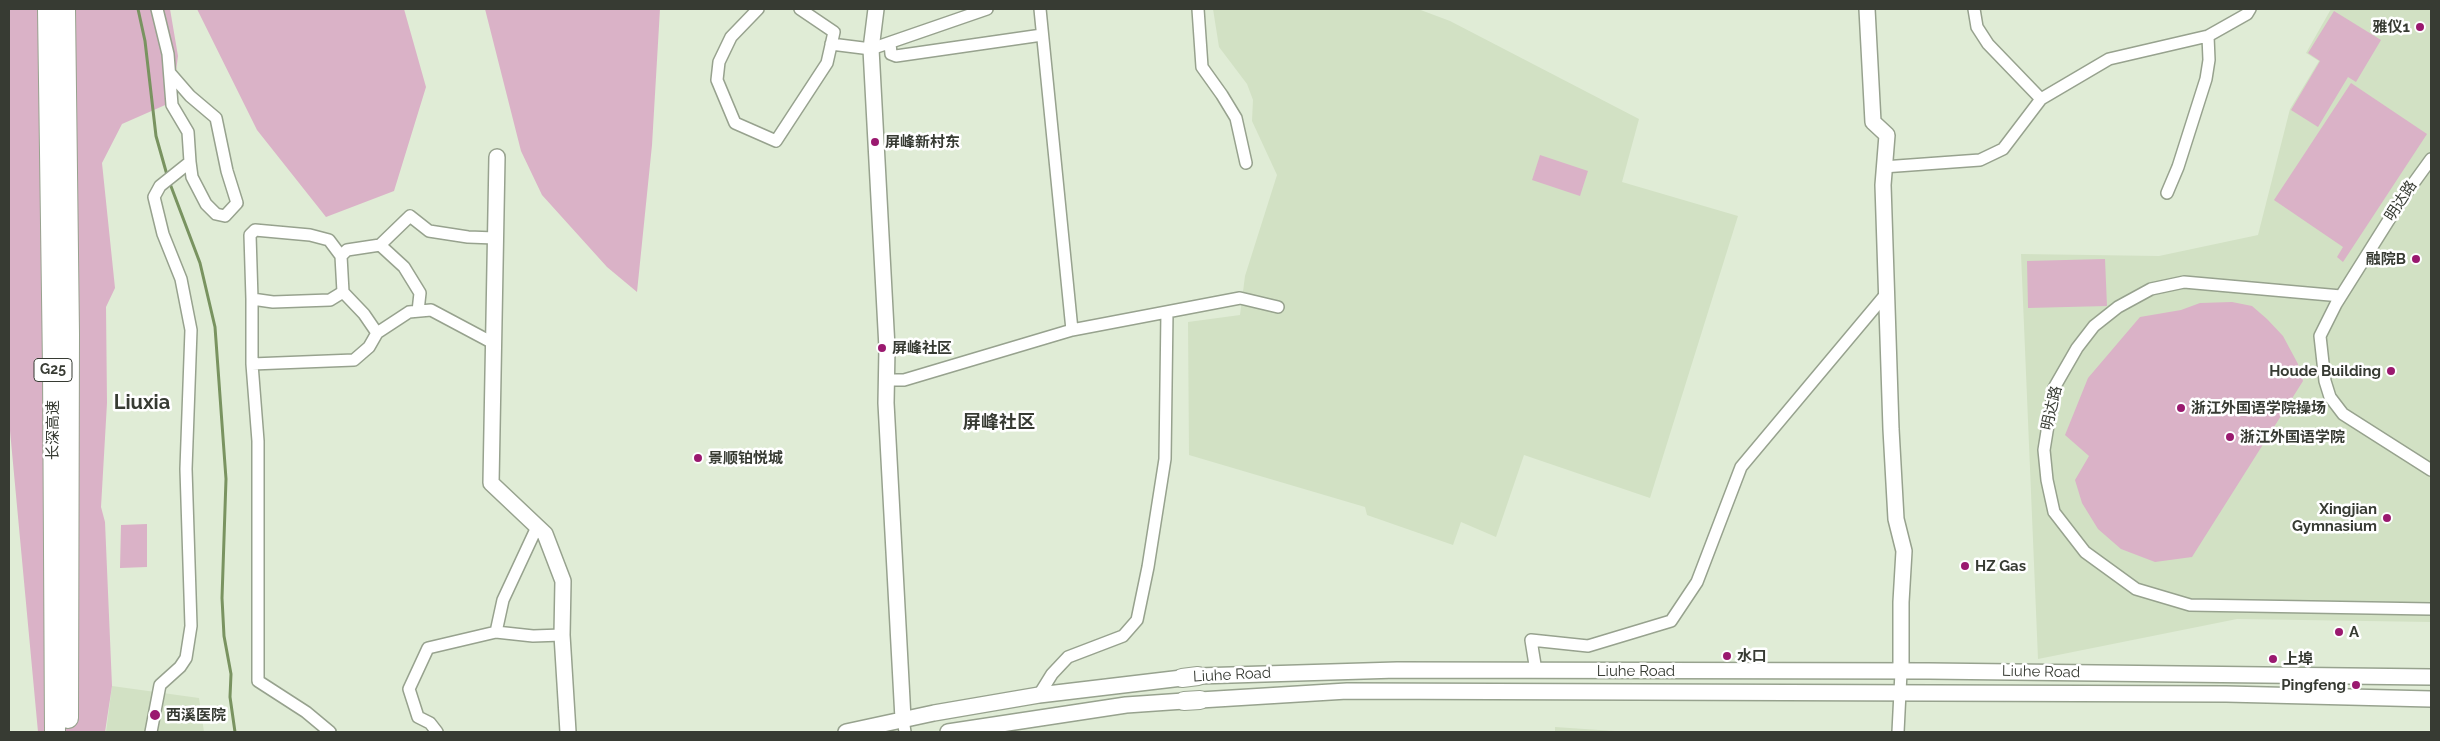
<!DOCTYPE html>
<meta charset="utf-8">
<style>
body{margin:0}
#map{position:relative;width:2440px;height:741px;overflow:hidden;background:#e0ecd6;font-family:Raleway,sans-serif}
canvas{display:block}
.frame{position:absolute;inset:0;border:10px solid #373b33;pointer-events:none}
</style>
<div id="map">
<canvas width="2440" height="741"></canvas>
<div class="frame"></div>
</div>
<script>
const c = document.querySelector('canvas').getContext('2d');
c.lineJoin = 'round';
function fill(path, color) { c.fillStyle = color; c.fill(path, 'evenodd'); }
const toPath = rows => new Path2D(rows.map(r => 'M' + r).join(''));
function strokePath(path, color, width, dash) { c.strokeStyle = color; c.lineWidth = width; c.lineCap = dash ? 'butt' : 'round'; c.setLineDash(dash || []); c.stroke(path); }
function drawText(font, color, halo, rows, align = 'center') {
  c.font = font + ' Raleway,"Noto Sans SC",sans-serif'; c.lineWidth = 5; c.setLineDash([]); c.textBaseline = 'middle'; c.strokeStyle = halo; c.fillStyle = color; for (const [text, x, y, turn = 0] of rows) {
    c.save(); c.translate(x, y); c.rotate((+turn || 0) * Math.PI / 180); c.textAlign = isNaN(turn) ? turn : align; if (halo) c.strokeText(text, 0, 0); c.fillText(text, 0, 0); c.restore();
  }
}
const built = toPath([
 [1213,9,1418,9,1450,21,1639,119,1622,182,1738,216,1650,498,1524,455,1496,537,1461,522,1453,545,1367,515,1365,507,1189,455,1188,322,1240,315,1245,276,1277,175,1252,121,1253,100,1247,84,1219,47],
 [2331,9,2431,9,2431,622,2237,619,2038,659,2021,254,2159,256,2258,235,2290,109,2319,61,2306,53],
 [112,686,199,698,204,732,106,732],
 [1555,727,1629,732,1555,732]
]);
const green = toPath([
 [9,9,170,9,178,56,172,102,122,124,102,163,115,288,106,307,107,403,101,507,105,522,112,686,105,732,38,732,9,420],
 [197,9,404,9,426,87,394,191,326,217,257,130],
 [485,9,660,9,652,145,637,292,607,267,542,195,521,151],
 [2334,11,2381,40,2356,82,2348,77,2318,127,2291,110,2320,61,2308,53],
 [2351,83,2427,134,2343,262,2337,257,2343,247,2274,200],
 [1540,155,1588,171,1580,196,1532,180],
 [2105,259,2107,306,2028,308,2027,261],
 [2232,302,2252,306,2267,319,2283,336,2298,364,2303,381,2192,557,2155,562,2121,549,2098,529,2082,503,2075,480,2089,456,2065,435,2088,378,2140,317,2181,310,2200,303],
 [147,524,147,567,120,568,121,525]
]);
const stream = toPath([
 [138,9,145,41,156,136,167,175],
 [169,181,200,263,215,327,226,479,222,598,224,636,231,674,230,697,235,732]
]);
const street = toPath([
 [758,9,731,37,719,62,717,80,735,123,776,141,827,63,834,32,800,9],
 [1040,9,1072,330],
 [1198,9,1202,67,1222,95,1236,118,1246,163],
 [1974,9,1977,27,1988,44,2041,99],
 [890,43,891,54,896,56,1042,35],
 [831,44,871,49,987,9],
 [170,73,190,96,216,118,227,171,237,203,225,216,216,214,206,204,192,177,190,162],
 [2431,159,2402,199,2336,304,2320,336,2325,381,2330,397,2343,414,2431,470],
 [1883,167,1980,160,2003,149,2041,99,2109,59,2208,36,2247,14,2250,9],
 [2167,193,2178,167,2206,79,2209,60,2208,36],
 [380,245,404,267,420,293,418,311],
 [2341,296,2184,282,2151,289,2118,307,2094,326,2077,348,2054,388,2044,450,2047,480,2054,512,2085,552,2136,589,2190,605,2431,609],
 [252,299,250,235,255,230,310,235,329,240,341,256],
 [377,333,364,314,343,292,341,256,347,250,380,245,410,216,429,231,468,237,495,238],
 [252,364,252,299,273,302,330,300,343,292],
 [885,380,904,380,1072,330,1240,298,1278,307],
 [496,632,503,600,537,527],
 [1536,671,1531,640,1588,646,1671,621,1697,582,1741,467,1886,294],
 [1039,695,1052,674,1068,657,1123,636,1137,620,1148,567,1165,459,1167,312],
 [903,719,905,732],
 [151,732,160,685,180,667,186,658,191,626,186,469,191,330,181,279,163,234,154,197,160,186,190,162,188,132,172,105,168,54,157,9],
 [330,732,306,712,258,681,258,441,252,364,354,360,369,347,377,333,409,312,431,310,493,343],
 [437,732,430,723,418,717,409,689,428,648,496,632,533,636,562,635],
 [1898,732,1901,672]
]);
const secondary = toPath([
 [876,9,871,49,887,348,886,403,903,719],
 [1867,9,1873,122,1887,135,1883,185,1891,429,1896,519,1904,551,1901,602,1901,672],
 [497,157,491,483,545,534,563,581,562,635,568,732],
 [1198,676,1397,670,1929,671,2431,677],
 [1200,700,1347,691,2226,694,2431,699],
 [846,732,934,713,1039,695,1182,678],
 [948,732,1126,705,1184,701]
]);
const primary = toPath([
 [1182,678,1198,676],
 [1184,701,1200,700]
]);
const highway = toPath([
 [48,9,53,367,55,732],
 [65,9,69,334,68,718]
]);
const markers = [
 [2420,27,5,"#9a196f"],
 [875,142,5,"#9a196f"],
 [2416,259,5,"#9a196f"],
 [882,348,5,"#9a196f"],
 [2391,371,5,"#9a196f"],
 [2181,408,5,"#9a196f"],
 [2230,437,5,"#9a196f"],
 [698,458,5,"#9a196f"],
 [2387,518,5,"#9a196f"],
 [1965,566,5,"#9a196f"],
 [2339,632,5,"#9a196f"],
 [1727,656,5,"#9a196f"],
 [2273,659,5,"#9a196f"],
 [2356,685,5,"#9a196f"],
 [155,715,6,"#9a196f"]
];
const shields = [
 [53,370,38]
];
const shieldNames = [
 ["G25",53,370]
];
const poiNames = [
 ["雅仪1",2410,27,"right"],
 ["屏峰新村东",885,142],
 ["融院B",2406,259,"right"],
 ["屏峰社区",892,348],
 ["Houde Building",2381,371,"right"],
 ["浙江外国语学院操场",2191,408],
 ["浙江外国语学院",2240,437],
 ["景顺铂悦城",708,458],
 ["Xingjian",2377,509,"right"],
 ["Gymnasium",2377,526,"right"],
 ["HZ Gas",1975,566],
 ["A",2349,632],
 ["水口",1737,656],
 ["上埠",2283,659],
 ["Pingfeng",2346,685,"right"],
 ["西溪医院",166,715]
];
const streetNames = [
 ["明达路",2401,201,-57],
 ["明达路",2052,408,-77],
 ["长深高速",53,430,-90],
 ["Liuhe Road",1636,671],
 ["Liuhe Road",2041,672,1],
 ["Liuhe Road",1232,675,-3]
];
const quarterNames = [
 ["屏峰社区",999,423]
];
const districtNames = [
 ["Liuxia",142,403]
];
fill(built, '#d2e1c4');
fill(green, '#dab2c7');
strokePath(stream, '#799360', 3);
strokePath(street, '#97a28e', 14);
strokePath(secondary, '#97a28e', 18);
strokePath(primary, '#97a28e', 20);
strokePath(highway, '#97a28e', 22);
strokePath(street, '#fff', 11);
strokePath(secondary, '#fff', 15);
strokePath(primary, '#fff', 18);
strokePath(highway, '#fff', 20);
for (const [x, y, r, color] of markers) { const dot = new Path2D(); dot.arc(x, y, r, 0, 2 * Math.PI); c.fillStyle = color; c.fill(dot); strokePath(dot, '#fff', 2); }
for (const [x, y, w] of shields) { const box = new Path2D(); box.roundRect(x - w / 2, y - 11.5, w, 23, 4); c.fillStyle = '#fff'; c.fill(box); strokePath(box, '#373b33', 1); }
drawText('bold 14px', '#373b33', null, shieldNames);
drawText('bold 15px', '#373b33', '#fff', poiNames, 'left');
drawText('15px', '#373b33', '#fff', streetNames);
drawText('bold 18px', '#373b33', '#fff', quarterNames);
drawText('bold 20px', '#373b33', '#fff', districtNames);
</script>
